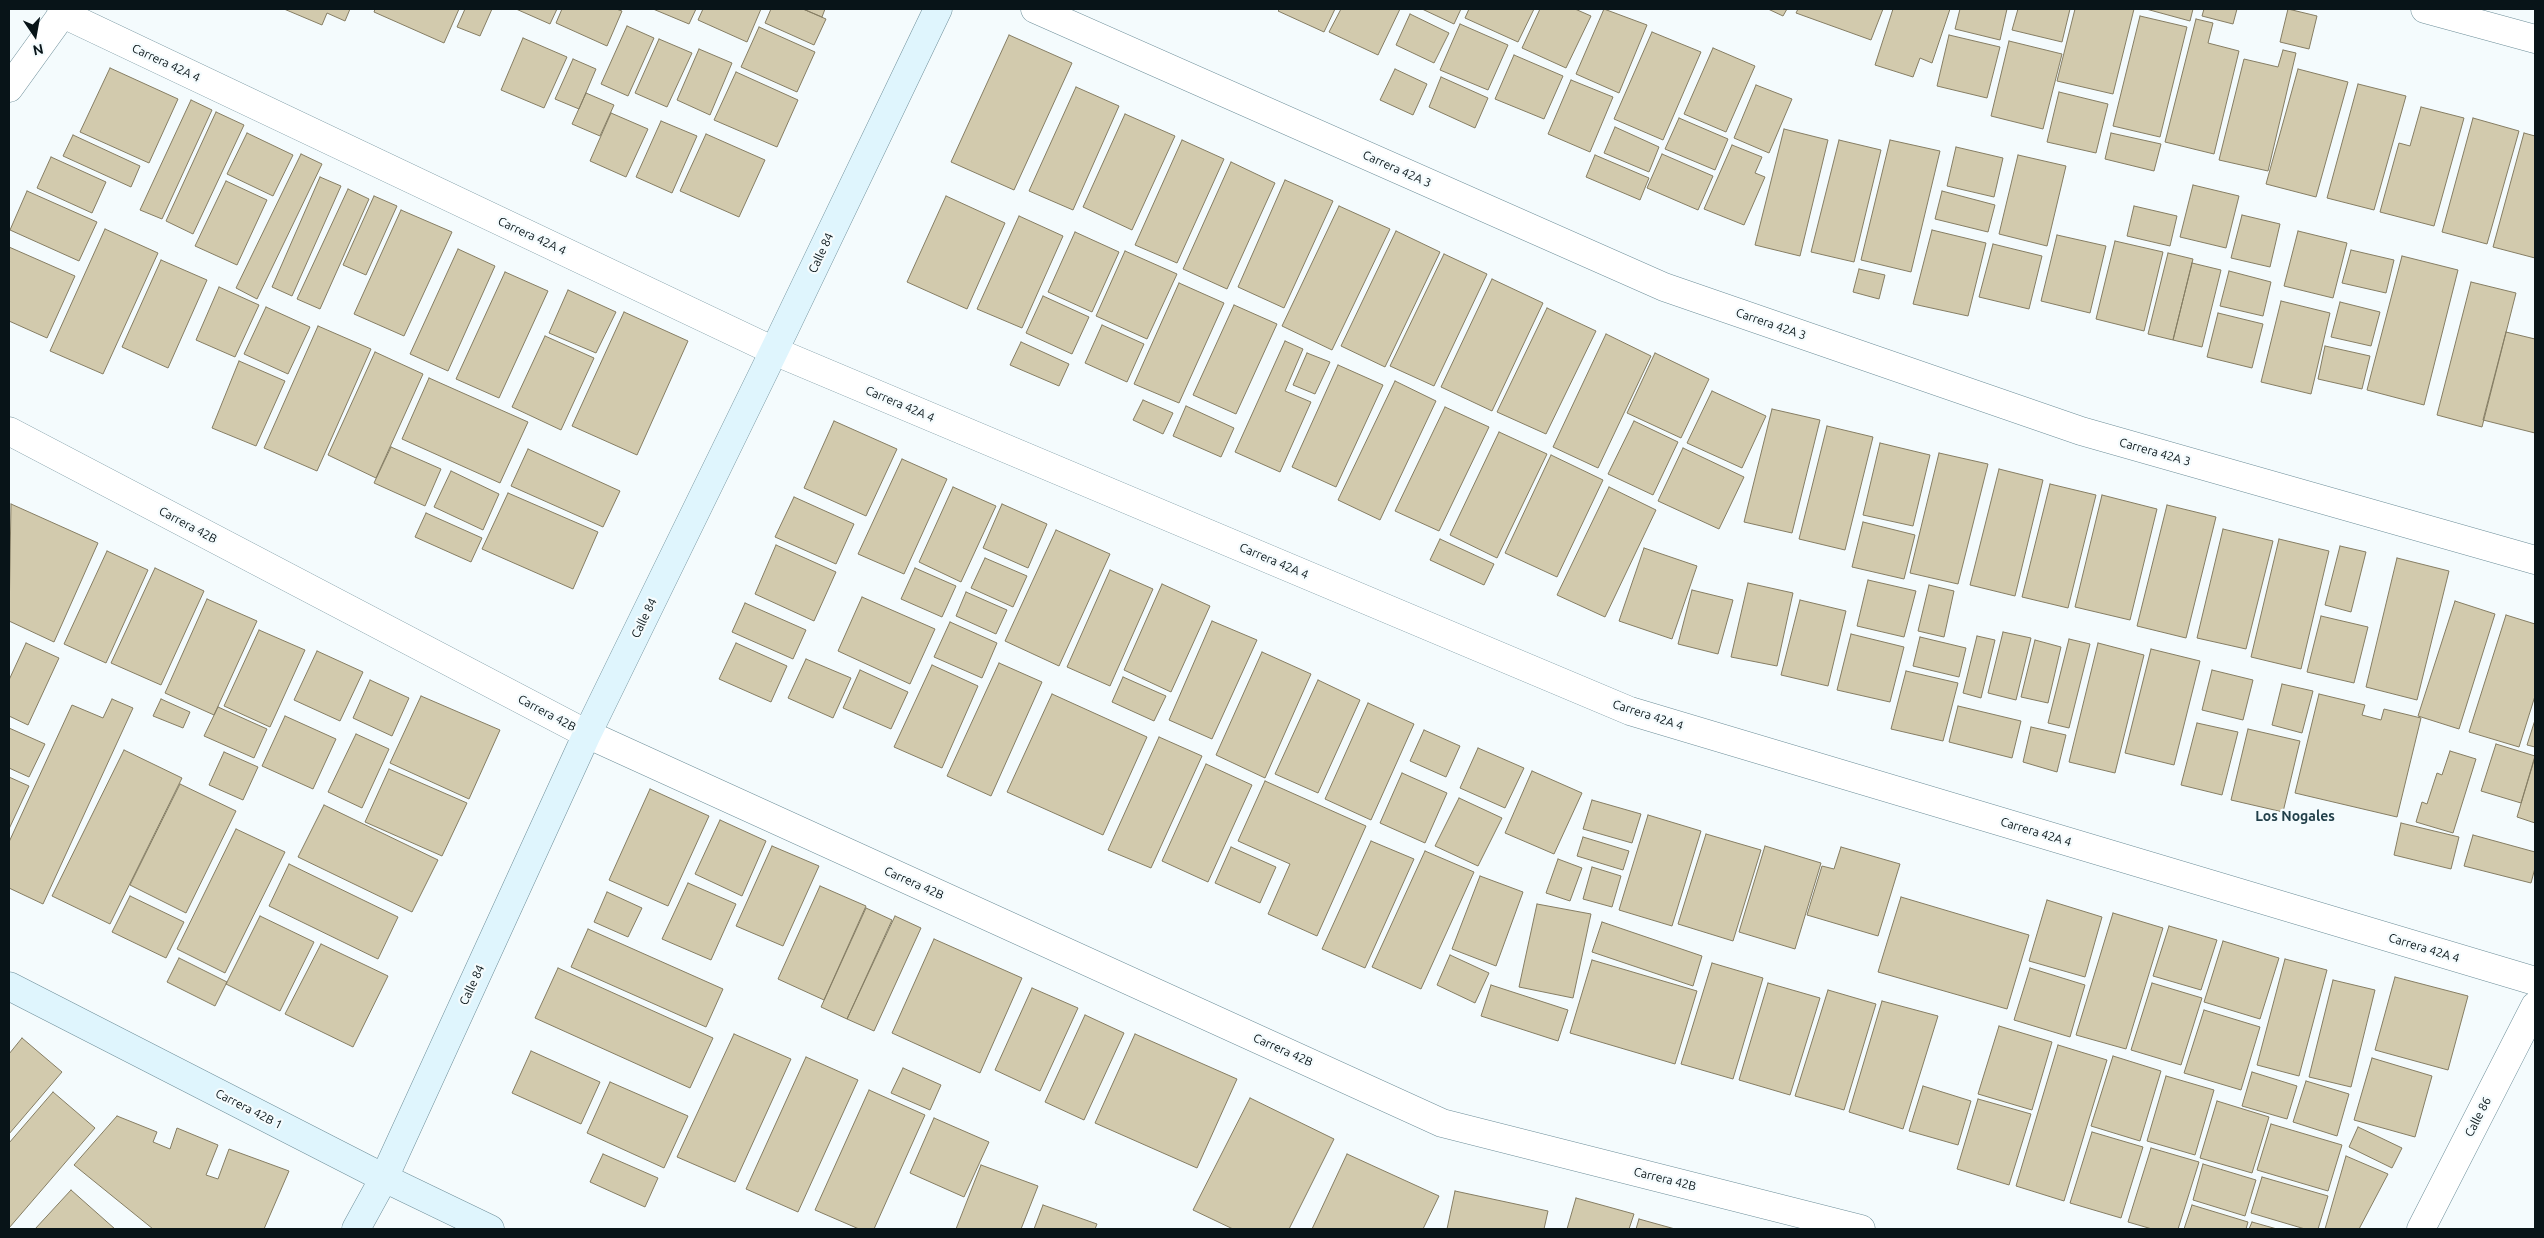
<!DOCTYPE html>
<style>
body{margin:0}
#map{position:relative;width:2544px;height:1238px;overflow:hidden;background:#f4fbfd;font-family:Ubuntu,sans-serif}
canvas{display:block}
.frame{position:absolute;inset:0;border:10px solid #081418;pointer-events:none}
.north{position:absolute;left:10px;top:10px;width:50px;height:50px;-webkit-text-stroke:4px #f4fbfd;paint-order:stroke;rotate:168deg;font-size:14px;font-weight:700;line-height:20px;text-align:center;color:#081418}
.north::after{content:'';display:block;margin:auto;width:18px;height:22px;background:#081418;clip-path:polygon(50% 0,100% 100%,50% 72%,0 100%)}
</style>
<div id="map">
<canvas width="2544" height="1238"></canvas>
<div class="frame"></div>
<div class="north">N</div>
</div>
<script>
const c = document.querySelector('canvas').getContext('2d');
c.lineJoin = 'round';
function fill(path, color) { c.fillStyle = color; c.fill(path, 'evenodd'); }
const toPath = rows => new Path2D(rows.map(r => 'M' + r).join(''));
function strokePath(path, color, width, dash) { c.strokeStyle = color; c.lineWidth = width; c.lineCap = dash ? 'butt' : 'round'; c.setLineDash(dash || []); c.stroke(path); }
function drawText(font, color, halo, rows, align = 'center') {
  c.font = font + ' Ubuntu,sans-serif'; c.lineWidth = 4.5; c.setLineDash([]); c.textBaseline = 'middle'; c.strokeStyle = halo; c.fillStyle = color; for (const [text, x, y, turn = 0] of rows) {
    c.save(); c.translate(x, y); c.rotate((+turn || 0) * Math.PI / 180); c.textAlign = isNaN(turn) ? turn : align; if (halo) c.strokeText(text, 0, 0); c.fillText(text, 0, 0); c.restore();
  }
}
const building = toPath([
 [284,9,350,9,345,21,327,13,322,25,284,9],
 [375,9,459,9,444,43,374,12,375,9],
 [465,9,492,9,480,36,457,27,465,9],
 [516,9,557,9,550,24,516,9],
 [562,9,616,9,622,11,607,46,556,23,562,9],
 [653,9,696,9,689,24,653,9],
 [703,9,761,9,747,42,698,20,703,9],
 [771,9,803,9,826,19,814,45,765,23,771,9],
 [803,9,825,9,822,17,803,9],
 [1280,9,1335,9,1324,32,1278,11,1280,9],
 [1341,9,1400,9,1378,55,1329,32,1341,9],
 [1422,9,1461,9,1454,24,1422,9],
 [1469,9,1534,9,1518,42,1465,18,1469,9],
 [1540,9,1575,9,1591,16,1566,68,1522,48,1540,9],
 [1604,9,1647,25,1619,93,1576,74,1604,9],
 [1768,9,1787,9,1783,16,1768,9],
 [1798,9,1883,9,1871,40,1796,13,1798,9],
 [1893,9,1950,9,1932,63,1920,58,1913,77,1875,65,1893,9],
 [1960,9,2007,9,2000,40,1955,29,1960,9],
 [2018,9,2070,9,2062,42,2012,30,2018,9],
 [2075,9,2134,9,2113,94,2057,81,2075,9],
 [2146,9,2193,9,2190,21,2146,9],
 [2204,9,2237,9,2233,24,2202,16,2204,9],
 [2288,9,2317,16,2309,49,2280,42,2288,9],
 [1410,14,1449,33,1434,63,1396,45,1410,14],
 [2140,16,2187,27,2160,137,2113,126,2140,16],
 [2196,19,2213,23,2208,43,2239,51,2214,154,2165,142,2196,19],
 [1460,24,1508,45,1488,90,1440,70,1460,24],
 [627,26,654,38,628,96,601,84,627,26],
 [759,27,815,52,797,92,741,67,759,27],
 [1652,32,1701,52,1663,140,1614,119,1652,32],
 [1009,35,1072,63,1014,190,951,162,1009,35],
 [1949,35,2000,47,1987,98,1937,86,1949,35],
 [523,38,567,57,544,108,501,90,523,38],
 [659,39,692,53,667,107,635,93,659,39],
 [2009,41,2062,54,2043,129,1991,116,2009,41],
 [1713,48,1755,66,1726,132,1684,114,1713,48],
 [699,49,732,63,710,115,677,100,699,49],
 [2283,50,2296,53,2268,171,2219,160,2244,59,2278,67,2283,50],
 [1514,55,1563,76,1544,119,1495,99,1514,55],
 [573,59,596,69,579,109,555,99,573,59],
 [110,68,178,99,149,163,80,132,110,68],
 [1395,69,1427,84,1413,115,1380,100,1395,69],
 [2298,69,2348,82,2316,197,2266,184,2298,69],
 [736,72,798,100,777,147,714,120,736,72],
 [1441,77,1488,98,1475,128,1429,107,1441,77],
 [1571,80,1613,97,1590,152,1548,134,1571,80],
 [2358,84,2406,96,2374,210,2327,198,2358,84],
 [1756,85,1792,99,1769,153,1734,138,1756,85],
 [1076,87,1119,106,1073,210,1029,191,1076,87],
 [2059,92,2108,104,2096,153,2047,142,2059,92],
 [586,93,614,105,600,136,572,124,586,93],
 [191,100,212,110,162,219,140,210,191,100],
 [2421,107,2464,118,2434,226,2380,212,2399,143,2410,146,2421,107],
 [216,112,244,125,193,234,166,221,216,112],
 [611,113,648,129,626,177,590,161,611,113],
 [1125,114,1175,136,1132,230,1083,207,1125,114],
 [1679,118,1728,139,1715,170,1665,149,1679,118],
 [2473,118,2519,131,2487,244,2442,232,2473,118],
 [661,121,697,136,672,193,636,177,661,121],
 [1615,127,1659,147,1649,172,1604,153,1615,127],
 [1784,129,1828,140,1800,256,1755,245,1784,129],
 [247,133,293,155,273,196,227,174,247,133],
 [2111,133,2161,144,2154,171,2105,159,2111,133],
 [2524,133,2535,136,2535,258,2493,247,2524,133],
 [706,134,765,160,739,217,680,191,706,134],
 [73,135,140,166,131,187,63,156,73,135],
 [1182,140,1224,159,1177,263,1135,245,1182,140],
 [1839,140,1881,150,1854,262,1811,252,1839,140],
 [1890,140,1940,151,1911,272,1861,260,1890,140],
 [1732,145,1762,157,1755,173,1765,177,1744,225,1704,209,1732,145],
 [1956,147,2003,158,1994,197,1947,186,1956,147],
 [301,154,322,164,257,299,236,288,301,154],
 [1662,154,1713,176,1698,210,1647,188,1662,154],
 [1595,155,1649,178,1640,200,1586,177,1595,155],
 [2018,155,2066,166,2047,246,1999,234,2018,155],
 [51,157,106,182,92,213,37,188,51,157],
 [1231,162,1275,183,1227,289,1183,269,1231,162],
 [320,177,341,186,292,296,272,287,320,177],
 [1285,180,1333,201,1284,308,1238,287,1285,180],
 [226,181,267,200,237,265,195,246,226,181],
 [2193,185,2239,196,2226,248,2180,237,2193,185],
 [348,189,369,199,320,309,297,299,348,189],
 [27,191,97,222,79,261,10,230,27,191],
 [1942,191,1995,205,1988,232,1935,219,1942,191],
 [374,196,397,206,366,275,343,265,374,196],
 [946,196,1005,223,967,309,907,282,946,196],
 [1339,206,1390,229,1332,350,1282,326,1339,206],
 [2134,206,2177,216,2170,246,2127,236,2134,206],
 [401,210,452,232,404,336,354,314,401,210],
 [2242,215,2280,224,2270,267,2231,258,2242,215],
 [1019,216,1063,236,1022,328,977,309,1019,216],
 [105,229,158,253,103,374,50,351,105,229],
 [1932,230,1986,243,1968,316,1913,304,1932,230],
 [1396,231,1440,252,1385,367,1341,346,1396,231],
 [2298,231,2347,243,2333,298,2284,286,2298,231],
 [1075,232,1119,252,1092,312,1048,292,1075,232],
 [2057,235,2106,246,2090,313,2041,301,2057,235],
 [2115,241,2163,252,2144,331,2096,319,2115,241],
 [1993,244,2042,256,2029,309,1979,297,1993,244],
 [9,247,75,276,47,338,9,321,9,247],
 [458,249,495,266,448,371,410,354,458,249],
 [2351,250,2394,260,2386,293,2342,283,2351,250],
 [1125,251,1177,274,1147,339,1096,316,1125,251],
 [2168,253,2193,259,2173,340,2148,334,2168,253],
 [1444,254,1487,274,1434,386,1390,366,1444,254],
 [2402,256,2458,270,2424,405,2367,390,2402,256],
 [161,260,207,280,168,368,122,347,161,260],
 [2192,263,2221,270,2202,347,2173,340,2192,263],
 [1859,269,1885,275,1879,299,1853,292,1859,269],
 [2229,271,2271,282,2263,316,2220,306,2229,271],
 [505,272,548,291,499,398,456,379,505,272],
 [1492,279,1543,303,1492,411,1441,387,1492,279],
 [2471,282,2516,293,2482,427,2437,415,2471,282],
 [1179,283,1224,303,1179,403,1134,384,1179,283],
 [219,287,259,305,235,357,196,340,219,287],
 [568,290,616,312,596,353,549,333,568,290],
 [1043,296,1089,317,1072,354,1026,333,1043,296],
 [2281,301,2330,313,2311,394,2261,382,2281,301],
 [2340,302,2380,312,2371,346,2331,337,2340,302],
 [1234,305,1277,324,1236,414,1193,395,1234,305],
 [266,307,310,327,288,374,244,354,266,307],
 [1547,308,1596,331,1546,434,1497,412,1547,308],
 [624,312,688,341,637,455,572,426,624,312],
 [2218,313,2263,324,2252,368,2207,357,2218,313],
 [1102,325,1144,344,1127,382,1085,363,1102,325],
 [318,326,371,349,317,471,264,448,318,326],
 [2506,332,2535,339,2535,433,2483,420,2506,332],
 [1606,334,1651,356,1598,468,1553,447,1606,334],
 [545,336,594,358,561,430,512,407,545,336],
 [1285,341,1303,349,1285,391,1311,402,1280,472,1235,452,1285,341],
 [1021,342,1069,364,1059,386,1010,365,1021,342],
 [2325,346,2370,356,2362,389,2318,379,2325,346],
 [375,352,423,374,376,478,328,455,375,352],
 [1307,353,1330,362,1315,394,1293,385,1307,353],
 [1655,353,1709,379,1681,438,1627,413,1655,353],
 [239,361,285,381,256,446,212,428,239,361],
 [1338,365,1383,385,1336,487,1292,467,1338,365],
 [429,378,528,422,500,483,402,439,429,378],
 [1395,381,1436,401,1380,520,1338,500,1395,381],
 [1712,391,1766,416,1742,468,1687,443,1712,391],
 [1143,400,1173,413,1163,434,1133,420,1143,400],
 [1186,406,1234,428,1221,457,1173,436,1186,406],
 [1445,407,1489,427,1439,531,1395,511,1445,407],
 [1772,409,1820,420,1792,533,1744,522,1772,409],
 [834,421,897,449,866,516,804,488,834,421],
 [1634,421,1678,442,1653,495,1608,474,1634,421],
 [1827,426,1873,437,1845,550,1799,539,1827,426],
 [1499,432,1547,454,1497,558,1450,535,1499,432],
 [1880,443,1930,455,1913,526,1863,515,1880,443],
 [391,447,441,469,425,506,374,483,391,447],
 [1683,448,1744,477,1719,529,1658,501,1683,448],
 [528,449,620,491,603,527,511,486,528,449],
 [1939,453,1988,464,1958,584,1910,573,1939,453],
 [1551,455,1603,480,1557,577,1505,553,1551,455],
 [902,459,947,479,904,574,858,554,902,459],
 [1999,469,2043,480,2015,596,1970,585,1999,469],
 [451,471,499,494,483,530,434,507,451,471],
 [2050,484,2096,495,2068,608,2022,597,2050,484],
 [953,487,996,506,961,582,919,562,953,487],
 [1609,487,1656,510,1605,617,1557,595,1609,487],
 [508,493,598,532,573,589,482,549,508,493],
 [2102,495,2157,509,2130,620,2075,607,2102,495],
 [794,497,854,524,836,564,775,537,794,497],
 [11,504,98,543,54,642,9,621,11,504],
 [1002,504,1047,524,1028,568,983,548,1002,504],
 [2167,505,2216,517,2186,638,2137,626,2167,505],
 [426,513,482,538,471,562,415,537,426,513],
 [1863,522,1915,535,1904,579,1852,567,1863,522],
 [2223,529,2273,541,2246,649,2197,638,2223,529],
 [1056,530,1110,554,1059,666,1005,641,1056,530],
 [1440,539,1494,564,1484,585,1430,560,1440,539],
 [2279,539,2329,551,2301,669,2251,657,2279,539],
 [776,545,836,572,814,621,755,594,776,545],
 [2340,546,2366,552,2351,612,2325,605,2340,546],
 [1644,548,1697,566,1672,639,1619,621,1644,548],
 [107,551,148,570,106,663,64,644,107,551],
 [985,558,1027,576,1013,607,971,588,985,558],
 [2397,558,2449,571,2417,700,2366,687,2397,558],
 [155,568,204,591,161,685,111,663,155,568],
 [915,568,956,586,942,617,901,599,915,568],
 [1110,570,1153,589,1110,686,1067,667,1110,570],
 [1868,580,1916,591,1904,637,1857,626,1868,580],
 [1748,583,1793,593,1777,666,1731,657,1748,583],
 [1162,584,1210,606,1171,692,1124,670,1162,584],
 [1929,585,1954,591,1944,637,1918,631,1929,585],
 [1692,590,1733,600,1718,654,1678,644,1692,590],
 [966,592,1007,610,996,634,956,616,966,592],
 [862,597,935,629,910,684,838,651,862,597],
 [207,599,257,621,214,715,165,693,207,599],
 [1800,600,1846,611,1828,686,1781,675,1800,600],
 [2455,601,2495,614,2459,729,2418,716,2455,601],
 [745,603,806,630,793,659,732,632,745,603],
 [2506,615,2535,624,2535,696,2519,747,2469,732,2506,615],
 [2321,616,2368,627,2354,683,2307,672,2321,616],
 [1212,621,1257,640,1212,739,1169,720,1212,621],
 [950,622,997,643,982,678,934,657,950,622],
 [259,630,305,650,270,727,224,706,259,630],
 [2003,632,2031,638,2016,700,1988,693,2003,632],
 [1851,634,1904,647,1890,702,1837,690,1851,634],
 [1977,636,1995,640,1981,698,1963,693,1977,636],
 [1920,637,1966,648,1959,677,1913,666,1920,637],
 [2069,639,2090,644,2069,728,2048,723,2069,639],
 [2035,640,2061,647,2048,703,2021,697,2035,640],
 [26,643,59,658,28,725,9,716,9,680,26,643],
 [736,643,787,666,771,702,719,679,736,643],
 [2098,643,2144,655,2115,773,2069,762,2098,643],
 [2151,649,2200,661,2174,765,2125,753,2151,649],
 [317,651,363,672,340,721,294,700,317,651],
 [1262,652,1311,674,1265,778,1216,755,1262,652],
 [806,659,851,678,833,718,788,698,806,659],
 [999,663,1042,682,991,796,947,776,999,663],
 [932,665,978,686,942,768,894,747,932,665],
 [860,670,908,692,891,729,843,708,860,670],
 [2212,670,2253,680,2243,720,2202,710,2212,670],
 [1906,671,1958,683,1943,741,1891,729,1906,671],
 [1123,677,1166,696,1154,721,1112,702,1123,677],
 [370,680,409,698,392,736,353,718,370,680],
 [1318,680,1360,700,1318,793,1275,774,1318,680],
 [2282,684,2313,691,2302,733,2272,725,2282,684],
 [1052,694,1147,737,1103,835,1007,792,1052,694],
 [2319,694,2365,705,2362,715,2381,720,2384,709,2421,718,2397,817,2295,793,2319,694],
 [421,696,500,730,469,799,390,763,421,696],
 [112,699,133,708,43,904,9,888,9,842,72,705,103,718,112,699],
 [161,699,190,712,183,728,153,716,161,699],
 [1368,703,1414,724,1371,820,1325,799,1368,703],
 [1958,706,2021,721,2012,758,1949,742,1958,706],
 [218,707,267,729,254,758,204,736,218,707],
 [285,716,336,739,313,789,262,766,285,716],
 [2535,720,2535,747,2527,745,2535,720],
 [2197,723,2238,732,2222,795,2181,785,2197,723],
 [2031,727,2066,735,2057,772,2023,762,2031,727],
 [9,728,45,744,29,777,9,768,9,728],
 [2248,729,2300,741,2283,812,2231,800,2248,729],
 [1424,730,1460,746,1446,777,1410,761,1424,730],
 [356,734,389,749,362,808,328,792,356,734],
 [1159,737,1202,756,1151,868,1108,850,1159,737],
 [2496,744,2535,756,2521,803,2481,791,2496,744],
 [1478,748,1524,768,1505,808,1460,788,1478,748],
 [124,750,182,778,110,924,52,896,124,750],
 [2450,751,2476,759,2453,833,2416,822,2422,802,2427,804,2437,773,2442,775,2450,751],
 [224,752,258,767,243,800,209,785,224,752],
 [2535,757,2535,823,2517,817,2535,757],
 [1206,764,1252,785,1208,882,1162,861,1206,764],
 [389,769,467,803,442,856,365,822,389,769],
 [1532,771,1582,793,1554,854,1505,833,1532,771],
 [1402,773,1447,793,1425,843,1380,823,1402,773],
 [9,777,29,786,9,829,9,777],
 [1265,781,1366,826,1317,936,1268,914,1290,864,1238,841,1265,781],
 [180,784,236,811,186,913,130,885,180,784],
 [650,789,709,816,668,906,609,880,650,789],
 [1459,798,1502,818,1478,866,1435,846,1459,798],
 [1592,800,1641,814,1632,843,1583,829,1592,800],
 [324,805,438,860,412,912,298,857,324,805],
 [1648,815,1701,831,1672,926,1619,910,1648,815],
 [720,820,766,841,742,896,695,874,720,820],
 [2401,823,2459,837,2451,869,2394,855,2401,823],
 [236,829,285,852,225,973,177,949,236,829],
 [1706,834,1761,850,1733,941,1678,924,1706,834],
 [2473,835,2535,852,2535,868,2531,883,2464,866,2473,835],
 [1583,837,1629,851,1623,870,1577,856,1583,837],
 [1371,841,1414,859,1365,968,1322,949,1371,841],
 [772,846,819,866,783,946,736,926,772,846],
 [1765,846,1821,863,1795,949,1739,932,1765,846],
 [1231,847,1276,867,1260,903,1215,883,1231,847],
 [1841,847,1900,864,1878,936,1807,915,1822,866,1834,869,1841,847],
 [1425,851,1474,872,1421,989,1372,967,1425,851],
 [1558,859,1582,868,1570,901,1546,893,1558,859],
 [289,864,398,917,378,959,269,906,289,864],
 [1592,867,1621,876,1612,907,1583,899,1592,867],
 [1480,876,1523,892,1496,966,1452,949,1480,876],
 [688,883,736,904,711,960,662,939,688,883],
 [820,886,866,906,824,1000,778,979,820,886],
 [607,892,642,908,628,937,594,922,607,892],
 [130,896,184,922,166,958,112,932,130,896],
 [1901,897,2029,935,2007,1009,1878,972,1901,897],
 [2047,900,2102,917,2085,977,2029,961,2047,900],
 [1537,904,1591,914,1573,998,1519,987,1537,904],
 [866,908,892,920,847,1019,821,1007,866,908],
 [2113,913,2163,928,2126,1049,2076,1035,2113,913],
 [260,916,314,942,280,1011,226,984,260,916],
 [895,916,921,928,874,1031,847,1019,895,916],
 [1602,922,1702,956,1693,986,1592,952,1602,922],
 [2169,926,2217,940,2201,990,2153,976,2169,926],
 [588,929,723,989,706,1027,571,967,588,929],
 [934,939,1022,978,980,1073,892,1033,934,939],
 [2223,941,2279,958,2260,1019,2204,1002,2223,941],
 [321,944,388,976,353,1047,285,1014,321,944],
 [1450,955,1489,973,1475,1003,1437,985,1450,955],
 [179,958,227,982,215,1006,167,982,179,958],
 [2285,959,2327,970,2299,1076,2257,1065,2285,959],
 [1592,960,1697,991,1675,1064,1570,1033,1592,960],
 [1712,963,1763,978,1733,1079,1681,1064,1712,963],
 [558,968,713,1038,690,1088,535,1018,558,968],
 [2030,968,2085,985,2070,1037,2014,1020,2030,968],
 [2395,977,2468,996,2448,1070,2375,1050,2395,977],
 [2333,980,2375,990,2351,1087,2309,1077,2333,980],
 [1768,983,1820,998,1790,1095,1739,1080,1768,983],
 [2152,983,2202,998,2181,1065,2131,1050,2152,983],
 [1491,985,1568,1010,1558,1041,1481,1016,1491,985],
 [1032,988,1078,1008,1040,1091,995,1070,1032,988],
 [1828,990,1876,1004,1844,1110,1795,1096,1828,990],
 [1882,1001,1938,1016,1903,1129,1849,1112,1882,1001],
 [2204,1010,2260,1027,2241,1090,2184,1073,2204,1010],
 [1085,1015,1124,1033,1084,1120,1045,1102,1085,1015],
 [1999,1026,2052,1042,2032,1110,1978,1094,1999,1026],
 [734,1034,791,1059,735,1182,677,1157,734,1034],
 [1135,1034,1237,1079,1197,1168,1095,1123,1135,1034],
 [22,1038,62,1072,9,1134,9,1054,22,1038],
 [2058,1045,2107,1060,2064,1201,2016,1186,2058,1045],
 [531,1051,600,1082,581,1124,512,1093,531,1051],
 [2113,1056,2161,1071,2140,1141,2091,1126,2113,1056],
 [806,1057,858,1080,798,1212,746,1189,806,1057],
 [2372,1058,2432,1076,2415,1137,2354,1120,2372,1058],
 [903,1068,941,1085,930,1110,891,1093,903,1068],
 [2252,1072,2297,1086,2287,1119,2242,1106,2252,1072],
 [2166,1076,2214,1090,2195,1155,2147,1141,2166,1076],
 [2306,1081,2349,1094,2337,1136,2293,1122,2306,1081],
 [610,1082,688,1116,664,1168,587,1133,610,1082],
 [1923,1086,1971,1101,1958,1145,1909,1131,1923,1086],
 [869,1090,925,1115,874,1229,859,1229,815,1210,869,1090],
 [53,1092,95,1128,9,1228,9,1143,53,1092],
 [1250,1098,1334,1139,1289,1229,1233,1229,1193,1210,1250,1098],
 [1978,1099,2031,1114,2009,1185,1957,1169,1978,1099],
 [2217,1101,2269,1117,2252,1173,2200,1158,2217,1101],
 [117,1116,157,1132,153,1142,170,1149,177,1128,218,1145,206,1175,218,1179,229,1149,289,1171,264,1229,153,1229,74,1165,117,1116],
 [934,1118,989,1142,964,1197,910,1173,934,1118],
 [2271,1124,2342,1145,2328,1191,2257,1170,2271,1124],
 [2358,1127,2402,1148,2392,1168,2349,1147,2358,1127],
 [2092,1132,2143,1147,2121,1218,2070,1203,2092,1132],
 [2151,1148,2199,1162,2178,1229,2152,1229,2128,1222,2151,1148],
 [603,1154,658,1178,645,1207,590,1182,603,1154],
 [1347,1154,1439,1196,1423,1229,1312,1229,1347,1154],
 [2346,1156,2388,1174,2359,1229,2325,1229,2346,1156],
 [2203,1164,2256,1180,2245,1216,2193,1200,2203,1164],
 [981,1165,1038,1186,1021,1229,956,1229,981,1165],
 [2262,1177,2328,1196,2318,1229,2305,1229,2251,1213,2262,1177],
 [71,1190,115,1229,35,1229,71,1190],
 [1455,1191,1548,1211,1544,1229,1447,1229,1455,1191],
 [1576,1198,1634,1214,1629,1229,1567,1229,1576,1198],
 [1043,1205,1097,1224,1095,1229,1034,1229,1043,1205],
 [2192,1205,2248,1222,2246,1229,2184,1229,2192,1205],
 [1639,1219,1675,1229,1636,1229,1639,1219],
 [2252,1222,2277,1229,2249,1229,2252,1222]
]);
const street = toPath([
 [1035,9,1664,287,2081,431,2535,560],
 [2425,9,2535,39],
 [61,13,774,351,1630,711,2535,981],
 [9,88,66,9],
 [9,431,587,734,1442,1123,1861,1229],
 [2421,1229,2535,1006]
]);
const secondary = toPath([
 [9,986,384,1178,490,1229],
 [356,1229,384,1178,587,734,774,351,938,9]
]);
const streetNames = [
 ["Carrera 42A 4",166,63,25],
 ["Carrera 42A 3",1397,169,24],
 ["Carrera 42A 4",532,236,25],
 ["Calle 84",821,253,-65],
 ["Carrera 42A 3",1771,324,19],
 ["Carrera 42A 4",900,404,23],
 ["Carrera 42A 3",2155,452,16],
 ["Carrera 42B",188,525,28],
 ["Carrera 42A 4",1274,561,23],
 ["Calle 84",644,618,-64],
 ["Carrera 42B",547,713,28],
 ["Carrera 42A 4",1648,715,18],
 ["Carrera 42A 4",2036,832,17],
 ["Carrera 42B",914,883,24],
 ["Carrera 42A 4",2424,948,17],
 ["Calle 84",472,985,-65],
 ["Carrera 42B",1283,1050,24],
 ["Carrera 42B 1",249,1109,27],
 ["Calle 86",2478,1117,-63],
 ["Carrera 42B",1665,1179,14]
];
const neighbourhoodNames = [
 ["Los Nogales",2295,816]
];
fill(building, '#d2caad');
strokePath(building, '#857d63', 1);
strokePath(street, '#6d8e99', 29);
strokePath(secondary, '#6d8e99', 29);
strokePath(street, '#fff', 28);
strokePath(secondary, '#dff5fd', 28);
drawText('12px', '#081418', '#f4fbfd', streetNames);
drawText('bold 14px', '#213f49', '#f4fbfd', neighbourhoodNames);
</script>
